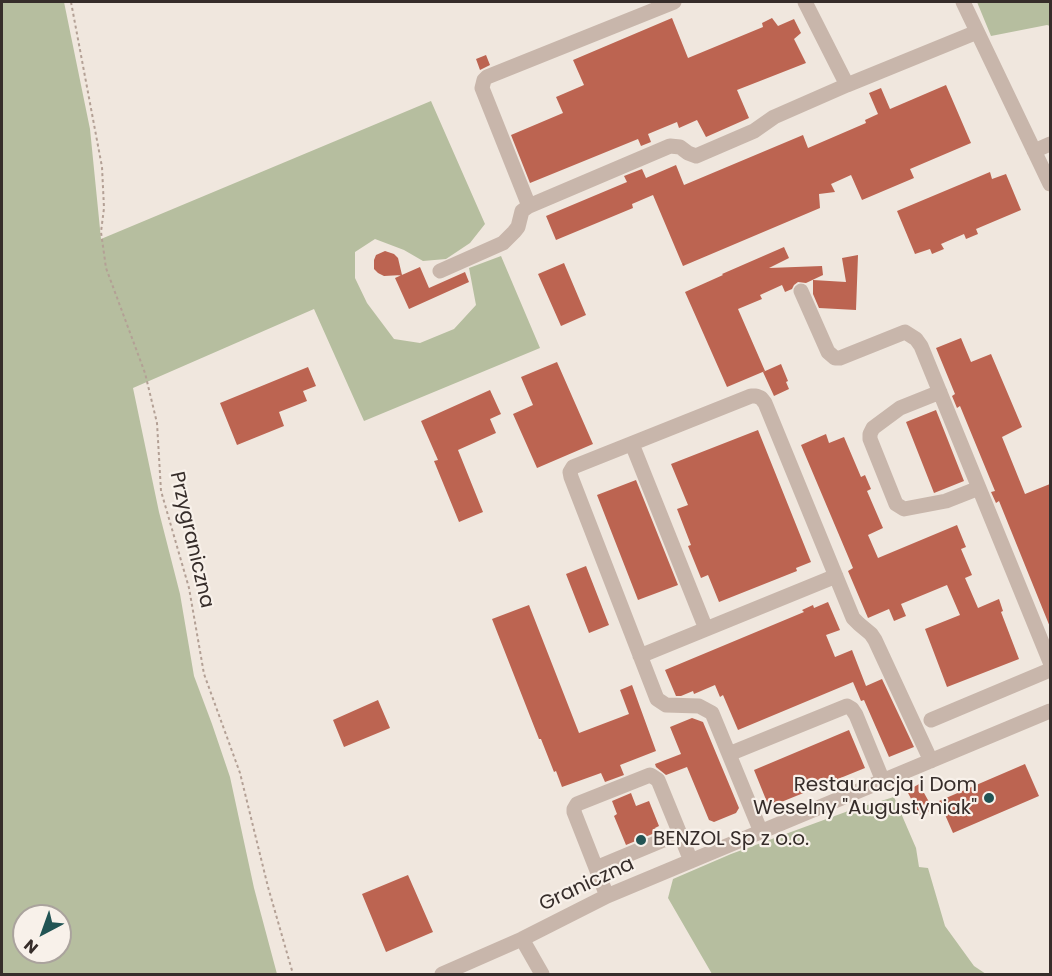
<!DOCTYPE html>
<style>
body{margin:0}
#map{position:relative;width:1052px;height:976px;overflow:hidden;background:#f0e7de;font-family:Poppins,sans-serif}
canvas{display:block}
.frame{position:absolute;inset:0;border:3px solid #362d2a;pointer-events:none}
.north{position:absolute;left:12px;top:904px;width:60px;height:60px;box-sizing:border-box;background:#f8f1ea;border:2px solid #aaa39d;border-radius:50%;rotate:221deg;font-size:16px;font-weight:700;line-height:24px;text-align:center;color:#362d2a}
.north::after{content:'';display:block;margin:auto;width:21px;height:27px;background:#225454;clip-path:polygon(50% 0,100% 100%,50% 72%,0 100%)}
</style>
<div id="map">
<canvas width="1052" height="976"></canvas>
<div class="frame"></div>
<div class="north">N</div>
</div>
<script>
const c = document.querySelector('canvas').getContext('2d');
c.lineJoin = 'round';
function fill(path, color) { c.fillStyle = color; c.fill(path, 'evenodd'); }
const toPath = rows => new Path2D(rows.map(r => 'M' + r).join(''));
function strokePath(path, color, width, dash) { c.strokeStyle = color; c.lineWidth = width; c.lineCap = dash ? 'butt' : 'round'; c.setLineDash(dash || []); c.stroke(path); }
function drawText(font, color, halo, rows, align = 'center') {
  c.font = font + ' Poppins,sans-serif'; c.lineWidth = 4.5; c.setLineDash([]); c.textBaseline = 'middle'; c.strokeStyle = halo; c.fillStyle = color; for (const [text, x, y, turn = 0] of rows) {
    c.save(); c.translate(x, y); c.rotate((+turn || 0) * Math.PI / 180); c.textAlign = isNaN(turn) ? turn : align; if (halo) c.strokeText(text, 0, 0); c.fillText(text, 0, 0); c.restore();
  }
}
const green = toPath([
 [2,2,64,2,90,129,101,239,431,101,485,224,470,243,446,259,423,261,404,250,375,239,355,252,355,278,367,303,394,339,420,343,454,329,476,305,469,268,501,256,540,348,364,421,314,309,133,388,159,512,180,594,194,676,212,724,230,777,254,888,277,974,2,974],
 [24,916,60,916,60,952,24,952],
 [977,2,1050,2,1050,26,1047,25,991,36],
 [894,797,916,848,919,867,928,868,945,926,974,966,986,974,712,974,668,898,673,879,731,854,851,810]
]);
const building = toPath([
 [672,18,688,58,763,27,762,23,772,18,778,26,794,19,801,33,794,39,806,63,737,90,749,118,706,137,697,120,679,128,677,122,648,134,651,142,641,146,638,139,530,183,511,135,563,113,556,97,584,85,573,60],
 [486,55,490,65,480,70,476,59],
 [946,85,971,143,910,169,914,178,862,200,851,175,831,184,835,192,819,194,820,208,683,266,653,195,632,204,633,208,556,240,546,216,627,182,624,176,642,169,646,178,676,165,684,185,803,135,808,148,866,123,865,120,878,114,869,93,881,88,890,109],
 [990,172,992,179,1006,174,1021,210,976,229,978,234,966,239,964,234,941,244,944,249,932,254,930,249,915,254,897,211],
 [784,247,789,258,769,268,822,266,823,275,806,283,798,282,794,285,792,289,785,292,782,285,760,295,762,299,738,309,765,371,727,387,685,292,723,275,722,274],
 [385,251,394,254,398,258,402,275,384,276,378,273,374,269,374,260,376,255],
 [858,255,856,310,819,308,813,294,813,280,846,282,842,258],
 [564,263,586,315,561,326,538,274],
 [420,267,429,288,465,272,469,282,409,309,395,278],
 [961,338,971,362,991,354,1022,427,1002,437,1025,494,1050,484,1050,627,999,501,996,503,991,492,995,491,960,406,957,408,952,396,955,394,936,348],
 [557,362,593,444,537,468,513,414,533,405,521,377],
 [781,364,788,381,786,382,789,389,774,396,763,372],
 [308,367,316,386,303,391,307,401,279,412,284,426,237,445,220,403],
 [490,390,501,414,490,419,496,433,458,450,483,512,459,522,434,461,438,460,421,421],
 [936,410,964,481,934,493,906,422],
 [758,430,811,562,796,568,797,571,719,602,708,575,701,578,688,546,691,545,677,509,688,505,671,464],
 [826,434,829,443,844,437,861,477,865,475,871,489,867,491,883,528,868,535,878,558,957,525,966,547,961,549,972,575,965,578,978,608,999,599,1003,611,1001,612,1019,659,947,687,925,629,960,615,947,585,901,604,906,616,894,621,889,609,868,618,848,571,853,568,801,445],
 [636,480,678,585,638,600,597,495],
 [586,566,609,625,589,633,566,574],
 [828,602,840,630,826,635,835,657,852,650,866,686,882,679,914,747,889,757,864,700,861,701,853,682,738,730,723,695,720,697,715,685,694,694,693,691,681,696,676,696,665,670,804,612,802,610,813,605,814,608],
 [529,605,579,733,629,714,620,690,632,685,656,751,620,765,624,775,605,782,601,773,562,787,556,771,554,772,541,739,539,739,492,619],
 [378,700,390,728,344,747,333,720],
 [692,718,703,722,739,808,736,813,714,822,709,820,687,767,666,775,656,767,655,764,681,754,670,727],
 [849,730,865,768,769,807,754,770],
 [1025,764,1039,796,953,833,939,801],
 [919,784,933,809,920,816,907,791],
 [631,793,636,806,649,801,659,826,655,828,657,832,626,845,614,816,617,814,612,801],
 [408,875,433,932,386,952,362,894]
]);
const path = toPath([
 [71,2,102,167,104,208,101,232,106,268,145,373,157,423,161,491,189,588,204,674,240,773,268,887,293,974]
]);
const minor = toPath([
 [805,2,847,85],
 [963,2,1050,184],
 [1034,151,1050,144],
 [529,206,482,88,484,80,487,77,674,2],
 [440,271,503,243,514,232,518,227,522,211,529,206,670,146,680,147,688,153,696,156,754,131,774,117,847,85,977,32],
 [801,291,828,352,835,358,840,358,905,332,916,339,921,346,1050,662],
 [940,392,900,408,873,428,870,434,870,439,896,504,904,509,946,501,979,488],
 [632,444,706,629],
 [640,656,836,576],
 [931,720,1050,670],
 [729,754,847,706,852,709,856,715,883,781],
 [761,832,712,713,699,706,666,705,657,699,571,477,570,472,573,467,751,396,756,396,761,398,765,403,853,618,859,624,871,634,875,640,931,761],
 [596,868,680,833],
 [607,896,574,812,574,809,577,804,650,775,652,776,658,780,691,861],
 [522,939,542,974],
 [442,974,522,939,607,896,1050,711]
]);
const markers = [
 [989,798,6,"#225454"],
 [641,840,6,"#225454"]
];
const streetNames = [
 ["Przygraniczna",191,540,77],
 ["Graniczna",587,885,-25]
];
const poiNames = [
 ["Restauracja i Dom",977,786],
 ["Weselny \"Augustyniak\"",977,809],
 ["BENZOL Sp z o.o.",653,840,"left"]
];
fill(green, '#b6be9f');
fill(building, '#bc6451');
strokePath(path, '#b3a095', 2, [3, 3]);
strokePath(minor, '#c8b6ab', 15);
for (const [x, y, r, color] of markers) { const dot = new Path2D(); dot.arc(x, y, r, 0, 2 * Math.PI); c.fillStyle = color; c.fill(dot); strokePath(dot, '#f8f1ea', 2); }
drawText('20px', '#362d2a', '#f8f1ea', streetNames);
drawText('20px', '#362d2a', '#f8f1ea', poiNames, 'right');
</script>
